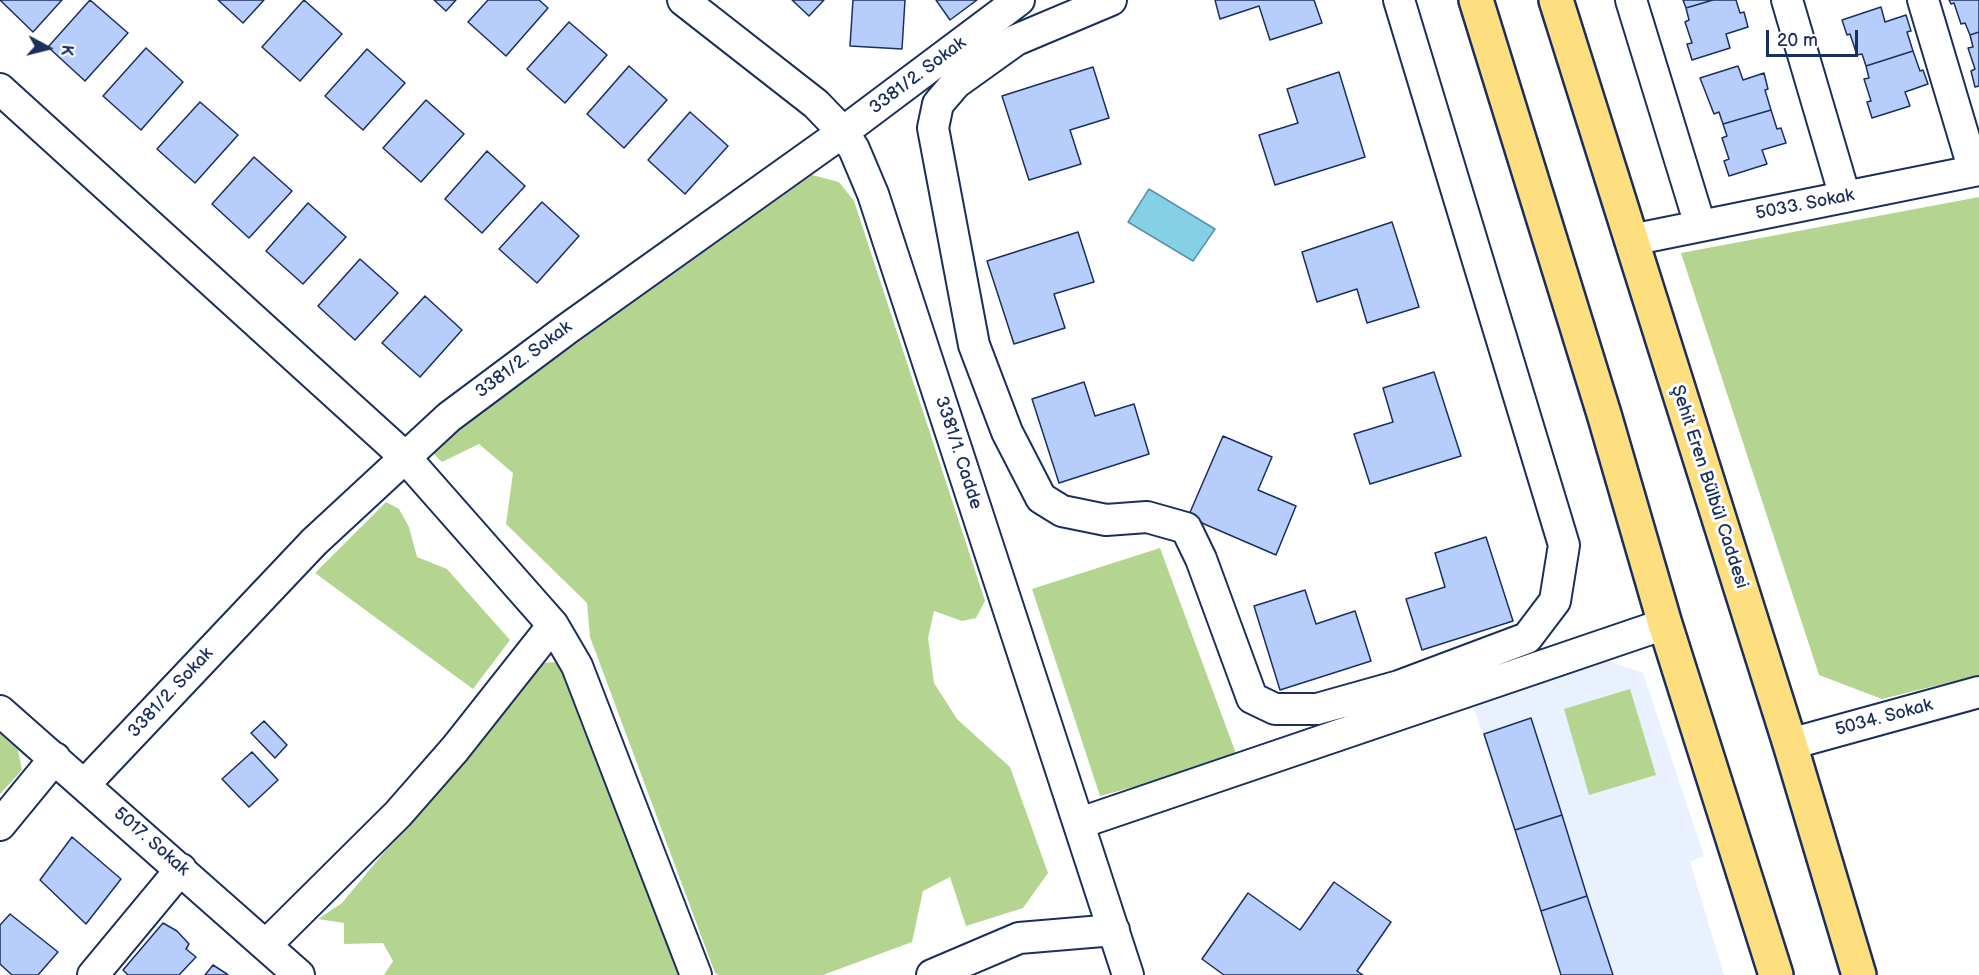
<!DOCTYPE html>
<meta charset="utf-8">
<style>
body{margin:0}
#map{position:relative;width:1979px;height:975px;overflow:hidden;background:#fff;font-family:"Balsamiq Sans",sans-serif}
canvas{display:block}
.north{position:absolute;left:18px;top:18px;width:60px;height:60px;-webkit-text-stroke:4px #fff;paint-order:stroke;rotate:97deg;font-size:16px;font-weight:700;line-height:24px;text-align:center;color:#1b2f5e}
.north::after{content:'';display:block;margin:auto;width:21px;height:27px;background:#1b2f5e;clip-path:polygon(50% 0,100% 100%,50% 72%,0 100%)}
.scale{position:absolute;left:1766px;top:30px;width:92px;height:27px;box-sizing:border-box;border:3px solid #1b2f5e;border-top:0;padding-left:8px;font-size:18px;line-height:21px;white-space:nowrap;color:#1b2f5e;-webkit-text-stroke:4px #fff;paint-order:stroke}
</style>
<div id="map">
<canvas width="1979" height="975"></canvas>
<div class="north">K</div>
<div class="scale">20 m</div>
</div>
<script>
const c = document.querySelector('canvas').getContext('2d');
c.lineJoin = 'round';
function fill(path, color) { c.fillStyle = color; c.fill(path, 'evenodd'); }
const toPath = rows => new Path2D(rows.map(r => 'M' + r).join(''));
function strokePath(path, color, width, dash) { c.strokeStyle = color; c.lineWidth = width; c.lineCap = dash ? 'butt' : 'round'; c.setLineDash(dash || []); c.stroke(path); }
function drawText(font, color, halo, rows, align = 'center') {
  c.font = font + ' "Balsamiq Sans",sans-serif'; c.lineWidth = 6; c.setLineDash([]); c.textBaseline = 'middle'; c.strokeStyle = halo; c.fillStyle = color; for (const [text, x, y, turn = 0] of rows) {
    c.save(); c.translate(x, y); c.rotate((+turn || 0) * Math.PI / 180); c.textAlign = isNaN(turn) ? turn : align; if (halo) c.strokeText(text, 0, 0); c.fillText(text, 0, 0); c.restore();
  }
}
const built = toPath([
 [1606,660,1643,673,1704,856,1690,862,1724,975,1561,975,1473,705]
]);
const green = toPath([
 [812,175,839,182,854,201,985,601,976,618,962,621,934,611,928,638,934,683,957,719,1010,767,1048,873,1023,908,966,926,950,877,923,891,912,942,823,975,719,975,715,973,590,637,587,603,506,524,513,473,479,444,442,462,429,449],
 [1979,197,1979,675,1882,699,1819,675,1681,253],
 [386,502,399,509,409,527,417,557,447,569,510,640,473,689,315,573],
 [1160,548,1238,759,1100,796,1032,589],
 [557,662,568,672,679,975,384,975,393,961,383,943,344,944,344,923,318,919,342,903,541,663],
 [1630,689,1656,775,1589,795,1564,709],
 [0,734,18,750,22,770,0,794]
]);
const water = toPath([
 [1149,189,1215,229,1193,261,1128,222,1149,189]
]);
const building = toPath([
 [0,0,62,0,33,32,0,0],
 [90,0,128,33,85,81,48,47,90,0],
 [218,0,264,0,243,23,218,0],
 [304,0,342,34,300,81,262,47,304,0],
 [434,0,456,0,446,11,434,0],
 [488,0,539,0,548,8,506,56,468,22,488,0],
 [792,0,824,0,809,16,792,0],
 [853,0,905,0,902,49,850,46,853,0],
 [936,0,977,0,950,20,936,0],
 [1215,0,1314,0,1322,23,1270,40,1259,6,1220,19,1215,0],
 [1683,0,1713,0,1686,8,1683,0],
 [1713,0,1736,0,1740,13,1744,12,1748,27,1726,34,1730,48,1692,60,1687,44,1692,43,1685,22,1689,20,1686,8,1713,0],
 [1949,0,1979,0,1979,32,1970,35,1965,23,1961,24,1954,3,1951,4,1949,0],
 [1881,7,1885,22,1906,15,1911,31,1907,32,1913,51,1866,66,1862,54,1857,55,1850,34,1847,35,1842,20,1881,7],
 [569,22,607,55,565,103,527,69,569,22],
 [1979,32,1979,86,1975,87,1971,71,1975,69,1968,48,1973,47,1970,35,1979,32],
 [146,48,183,82,141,130,103,96,146,48],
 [367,49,405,83,363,130,325,96,367,49],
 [1913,51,1920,71,1923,70,1928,84,1905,92,1910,106,1872,118,1867,102,1871,101,1864,79,1869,78,1866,66,1913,51],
 [629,66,667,100,624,148,587,114,629,66],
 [1738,66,1743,80,1764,73,1768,89,1765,90,1771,110,1723,124,1719,112,1714,114,1700,78,1738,66],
 [1093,67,1109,118,1070,130,1081,164,1029,180,1002,96,1093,67],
 [1339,72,1365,157,1275,185,1259,135,1298,123,1287,89,1339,72],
 [426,100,464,134,421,182,383,148,426,100],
 [200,102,238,135,195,183,157,149,200,102],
 [1771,110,1777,129,1781,128,1786,143,1762,150,1767,164,1729,176,1724,161,1729,159,1722,138,1727,136,1723,124,1771,110],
 [690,112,728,146,685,194,648,160,690,112],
 [487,151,525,186,482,233,445,199,487,151],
 [254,157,292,191,249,238,212,204,254,157],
 [542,202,579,236,537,283,499,249,542,202],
 [308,203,346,237,303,284,266,251,308,203],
 [1392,222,1419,307,1367,323,1357,289,1317,302,1302,252,1392,222],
 [1078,232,1094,282,1054,294,1065,328,1014,344,987,261,1078,232],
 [360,259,398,293,355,340,318,306,360,259],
 [425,296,462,330,420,377,382,343,425,296],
 [1434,372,1461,456,1370,484,1354,434,1393,422,1383,388,1434,372],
 [1084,382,1095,416,1134,404,1149,454,1059,483,1032,399,1084,382],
 [1223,436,1272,457,1258,490,1296,506,1276,555,1188,517,1223,436],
 [1486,537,1513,621,1422,650,1406,599,1445,587,1435,553,1486,537],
 [1305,590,1316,624,1355,611,1371,661,1280,690,1254,606,1305,590],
 [1531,718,1562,815,1515,830,1484,734,1531,718],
 [264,721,287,745,275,758,251,733,264,721],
 [252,752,278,780,249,807,222,779,252,752],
 [1562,815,1587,896,1541,911,1515,830,1562,815],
 [72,837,121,879,86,924,40,880,72,837],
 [1334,882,1391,922,1357,971,1363,975,1224,975,1202,959,1248,893,1300,930,1334,882],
 [1587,896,1613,975,1561,975,1541,911,1587,896],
 [10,914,58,952,38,975,12,975,0,964,0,925,10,914],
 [163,923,177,931,189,944,186,949,196,957,179,975,128,975,123,970,163,923],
 [213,965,227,974,228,975,205,975,213,965]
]);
const minor = toPath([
 [683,0,816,104,843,132,854,149,873,194,1128,975],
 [1111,0,1016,40,956,83,938,104,933,128,974,345,1007,432,1041,498,1062,511,1106,520,1147,517,1186,528,1201,559,1252,698,1275,709,1317,709,1399,686,1527,638,1555,601,1564,545,1399,0],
 [1631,0,1700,225],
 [1787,0,1845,197],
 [1923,0,1974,171],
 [0,89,404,456,553,625,577,666,696,975],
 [1631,240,1979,170],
 [0,711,299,975],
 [1790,744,1979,692],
 [85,784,314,542,449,417,567,329,843,132,1019,0],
 [1080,823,1665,624],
 [0,825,55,758],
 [267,944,398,814,455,749,553,625],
 [93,975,181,869],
 [932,975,1019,938,1114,930]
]);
const major = toPath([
 [1476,0,1604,414,1665,624,1776,975],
 [1556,0,1790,744,1859,975]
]);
const streetNames = [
 ["3381/2. Sokak",918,76,-37],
 ["5033. Sokak",1805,205,-11],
 ["3381/2. Sokak",524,360,-37],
 ["3381/1. Cadde",958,453,72],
 ["Şehit Eren Bülbül Caddesi",1709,487,72],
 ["3381/2. Sokak",171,693,-47],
 ["5034. Sokak",1884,718,-15],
 ["5017. Sokak",151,842,41]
];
fill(built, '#e9f0fe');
fill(green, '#b3d58f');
fill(water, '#84d0e4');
strokePath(water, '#5a90ae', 1.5);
fill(building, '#b7cefc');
strokePath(building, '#1b2f5e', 1.5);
strokePath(minor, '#1b2f5e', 34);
strokePath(major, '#1b2f5e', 38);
strokePath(minor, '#fff', 30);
strokePath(major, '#fddf80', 33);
drawText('18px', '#1b2f5e', '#fff', streetNames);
</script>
